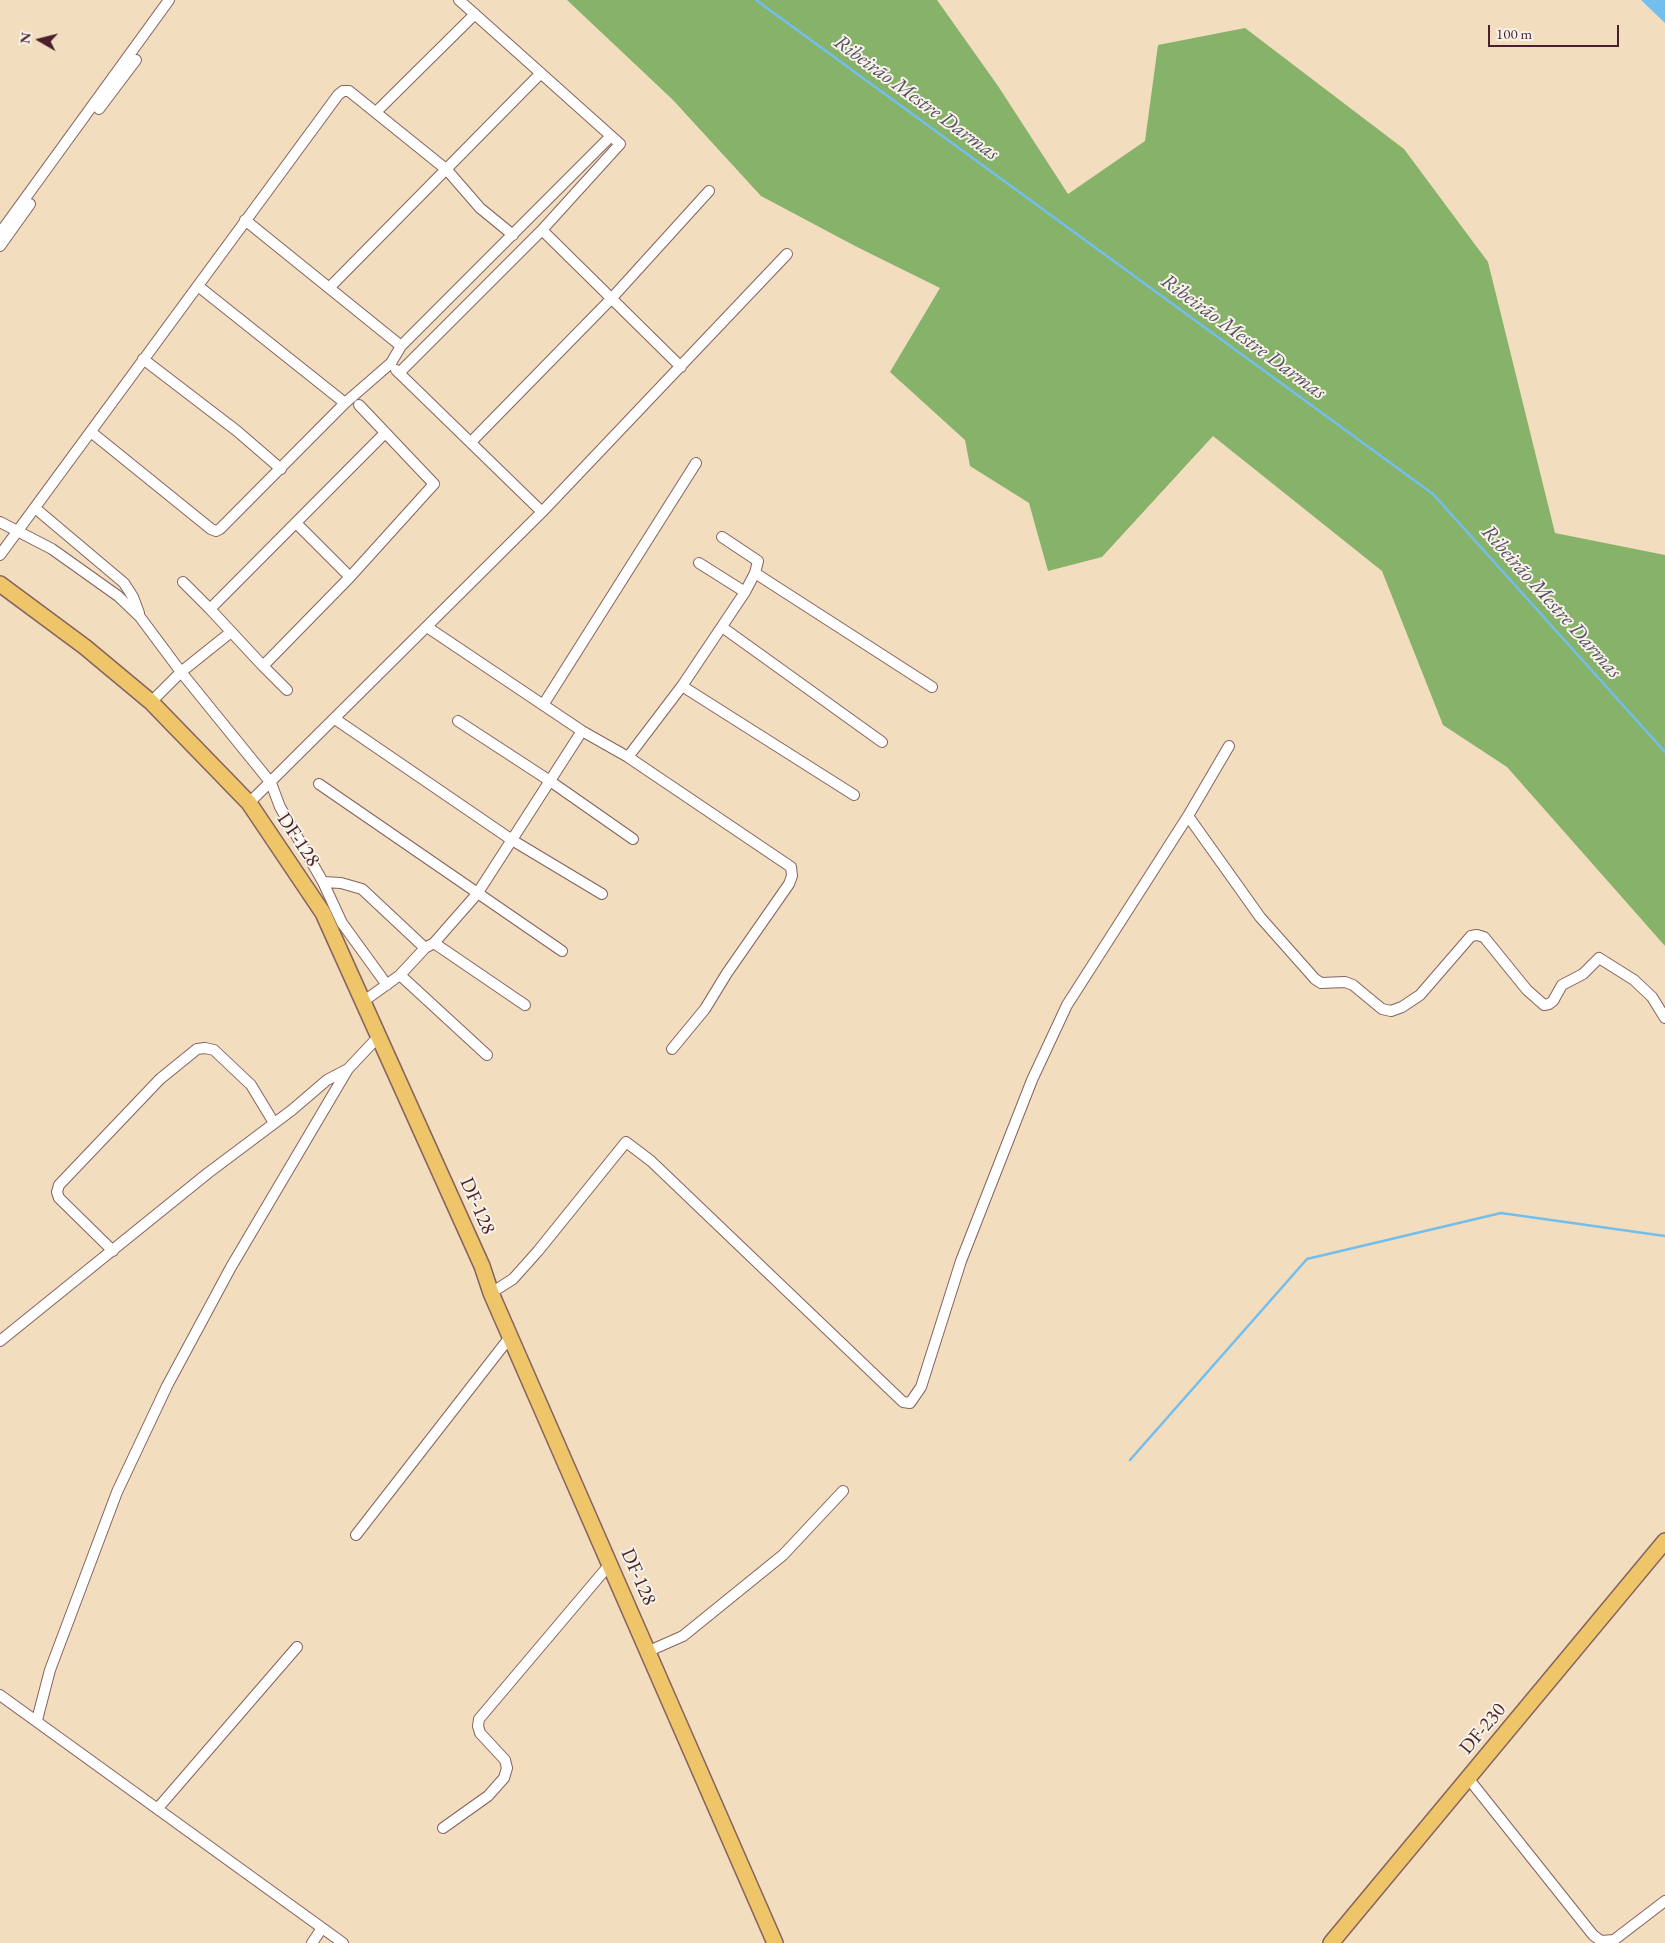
<!DOCTYPE html>
<meta charset="utf-8">
<style>
body{margin:0}
#map{position:relative;width:1665px;height:1943px;overflow:hidden;background:#f3ddbf;font-family:"EB Garamond",serif}
canvas{display:block}
.north{position:absolute;left:15px;top:15px;width:50px;height:50px;-webkit-text-stroke:4px #f7f3e8;paint-order:stroke;rotate:278deg;font-size:14px;font-weight:700;line-height:20px;text-align:center;color:#4a1f2b}
.north::after{content:'';display:block;margin:auto;width:18px;height:22px;background:#4a1f2b;clip-path:polygon(50% 0,100% 100%,50% 72%,0 100%)}
.scale{position:absolute;left:1488px;top:25px;width:131px;height:22px;box-sizing:border-box;border:2px solid #4a1f2b;border-top:0;padding-left:6px;font-size:15px;line-height:18px;white-space:nowrap;color:#4a1f2b;-webkit-text-stroke:4px #f7f3e8;paint-order:stroke}
</style>
<div id="map">
<canvas width="1665" height="1943"></canvas>
<div class="north">N</div>
<div class="scale">100 m</div>
</div>
<script>
const c = document.querySelector('canvas').getContext('2d');
c.lineJoin = 'round';
function fill(path, color) { c.fillStyle = color; c.fill(path, 'evenodd'); }
const toPath = rows => new Path2D(rows.map(r => 'M' + r).join(''));
function strokePath(path, color, width, dash) { c.strokeStyle = color; c.lineWidth = width; c.lineCap = dash ? 'butt' : 'round'; c.setLineDash(dash || []); c.stroke(path); }
function drawText(font, color, halo, rows, align = 'center') {
  c.font = font + ' "EB Garamond",serif'; c.lineWidth = 4; c.setLineDash([]); c.textBaseline = 'middle'; c.strokeStyle = halo; c.fillStyle = color; for (const [text, x, y, turn = 0] of rows) {
    c.save(); c.translate(x, y); c.rotate((+turn || 0) * Math.PI / 180); c.textAlign = isNaN(turn) ? turn : align; if (halo) c.strokeText(text, 0, 0); c.fillText(text, 0, 0); c.restore();
  }
}
const forest = toPath([
 [567,0,937,0,998,86,1068,194,1145,141,1158,45,1245,28,1404,149,1488,262,1555,533,1665,555,1665,946,1507,767,1443,725,1382,571,1213,436,1102,557,1048,571,1029,503,970,466,965,440,890,372,940,288,857,247,761,196,673,100]
]);
const water = toPath([
 [1641,0,1665,0,1665,23]
]);
const stream = toPath([
 [756,0,1433,494,1665,752],
 [1130,1460,1307,1259,1501,1213,1665,1236]
]);
const minor = toPath([
 [99,109,136,60],
 [376,112,475,14],
 [245,220,401,346],
 [542,230,681,367],
 [0,233,169,0],
 [0,246,30,204],
 [198,286,345,403],
 [329,288,541,73],
 [143,359,237,431,281,469],
 [396,370,542,512],
 [399,373,542,230,620,144,459,0],
 [359,405,434,484,350,577,263,666,210,609,385,433],
 [91,432,211,529,216,531,220,529,345,403,391,363,401,346,610,137],
 [471,442,611,299,709,191],
 [35,508,124,583,133,597,139,613],
 [0,522,52,549,118,596,140,617,181,672,271,783,280,807,323,882,342,923,387,985],
 [296,523,350,577],
 [0,555,338,95,343,91,349,91,447,170,480,208,513,235],
 [699,563,745,592],
 [755,573,932,687],
 [183,582,210,609],
 [427,627,582,731,628,757,791,867,792,876,789,884,727,973,705,1009,672,1049],
 [722,627,882,742],
 [263,666,287,690],
 [682,686,854,795],
 [151,702,181,672,231,632],
 [543,705,696,463],
 [335,719,512,840,602,894],
 [458,721,550,781,633,839],
 [628,757,682,686,745,592,755,573,758,561,722,537],
 [319,784,562,951],
 [249,803,542,512,787,254],
 [1188,816,1260,917,1315,979,1321,983,1345,982,1353,985,1382,1009,1391,1011,1402,1007,1420,995,1471,936,1477,935,1484,937,1527,990,1544,1005,1549,1004,1553,1001,1562,985,1583,974,1599,958,1634,980,1652,997,1665,1018],
 [323,882,341,883,362,889,425,948],
 [434,943,525,1005],
 [400,975,487,1055],
 [364,1001,400,975,425,948,434,943,477,894,582,731],
 [113,1251,59,1198,57,1192,59,1185,160,1079,197,1049,205,1048,214,1050,251,1085,274,1123],
 [491,1293,513,1279,538,1251,626,1142,651,1161,903,1402,910,1403,921,1387,961,1261,1032,1080,1067,1005,1188,816,1229,746],
 [0,1341,208,1173,292,1110,327,1080,348,1069],
 [356,1535,510,1337],
 [649,1651,683,1636,783,1555,843,1491],
 [0,1695,343,1943],
 [37,1720,50,1670,117,1492,167,1386,231,1267,348,1069,379,1036],
 [1468,1778,1593,1935,1601,1941,1614,1940,1665,1901],
 [158,1808,297,1647],
 [443,1828,488,1796,504,1778,507,1768,505,1760,480,1733,478,1726,479,1719,610,1564],
 [312,1943,322,1928]
]);
const primary = toPath([
 [0,584,85,647,151,702,249,803,323,913,482,1266,491,1293,775,1943],
 [1331,1943,1665,1541]
]);
const streetNames = [
 ["DF-128",298,840,56],
 ["DF-128",477,1206,66],
 ["DF-128",638,1577,66],
 ["DF-230",1483,1729,-50]
];
const waterNames = [
 ["Ribeirão Mestre Darmas",916,98,36],
 ["Ribeirão Mestre Darmas",1243,337,36],
 ["Ribeirão Mestre Darmas",1551,602,48]
];
fill(forest, '#86b26a');
fill(water, '#72beec');
strokePath(stream, '#72beec', 2.5);
strokePath(minor, '#85625f', 12);
strokePath(primary, '#85625f', 18);
strokePath(minor, '#fff', 10);
strokePath(primary, '#eec569', 15);
drawText('20px', '#4a1f2b', '#f7f3e8', streetNames);
drawText('italic 21px', '#564f65', '#f7f3e8', waterNames);
</script>
